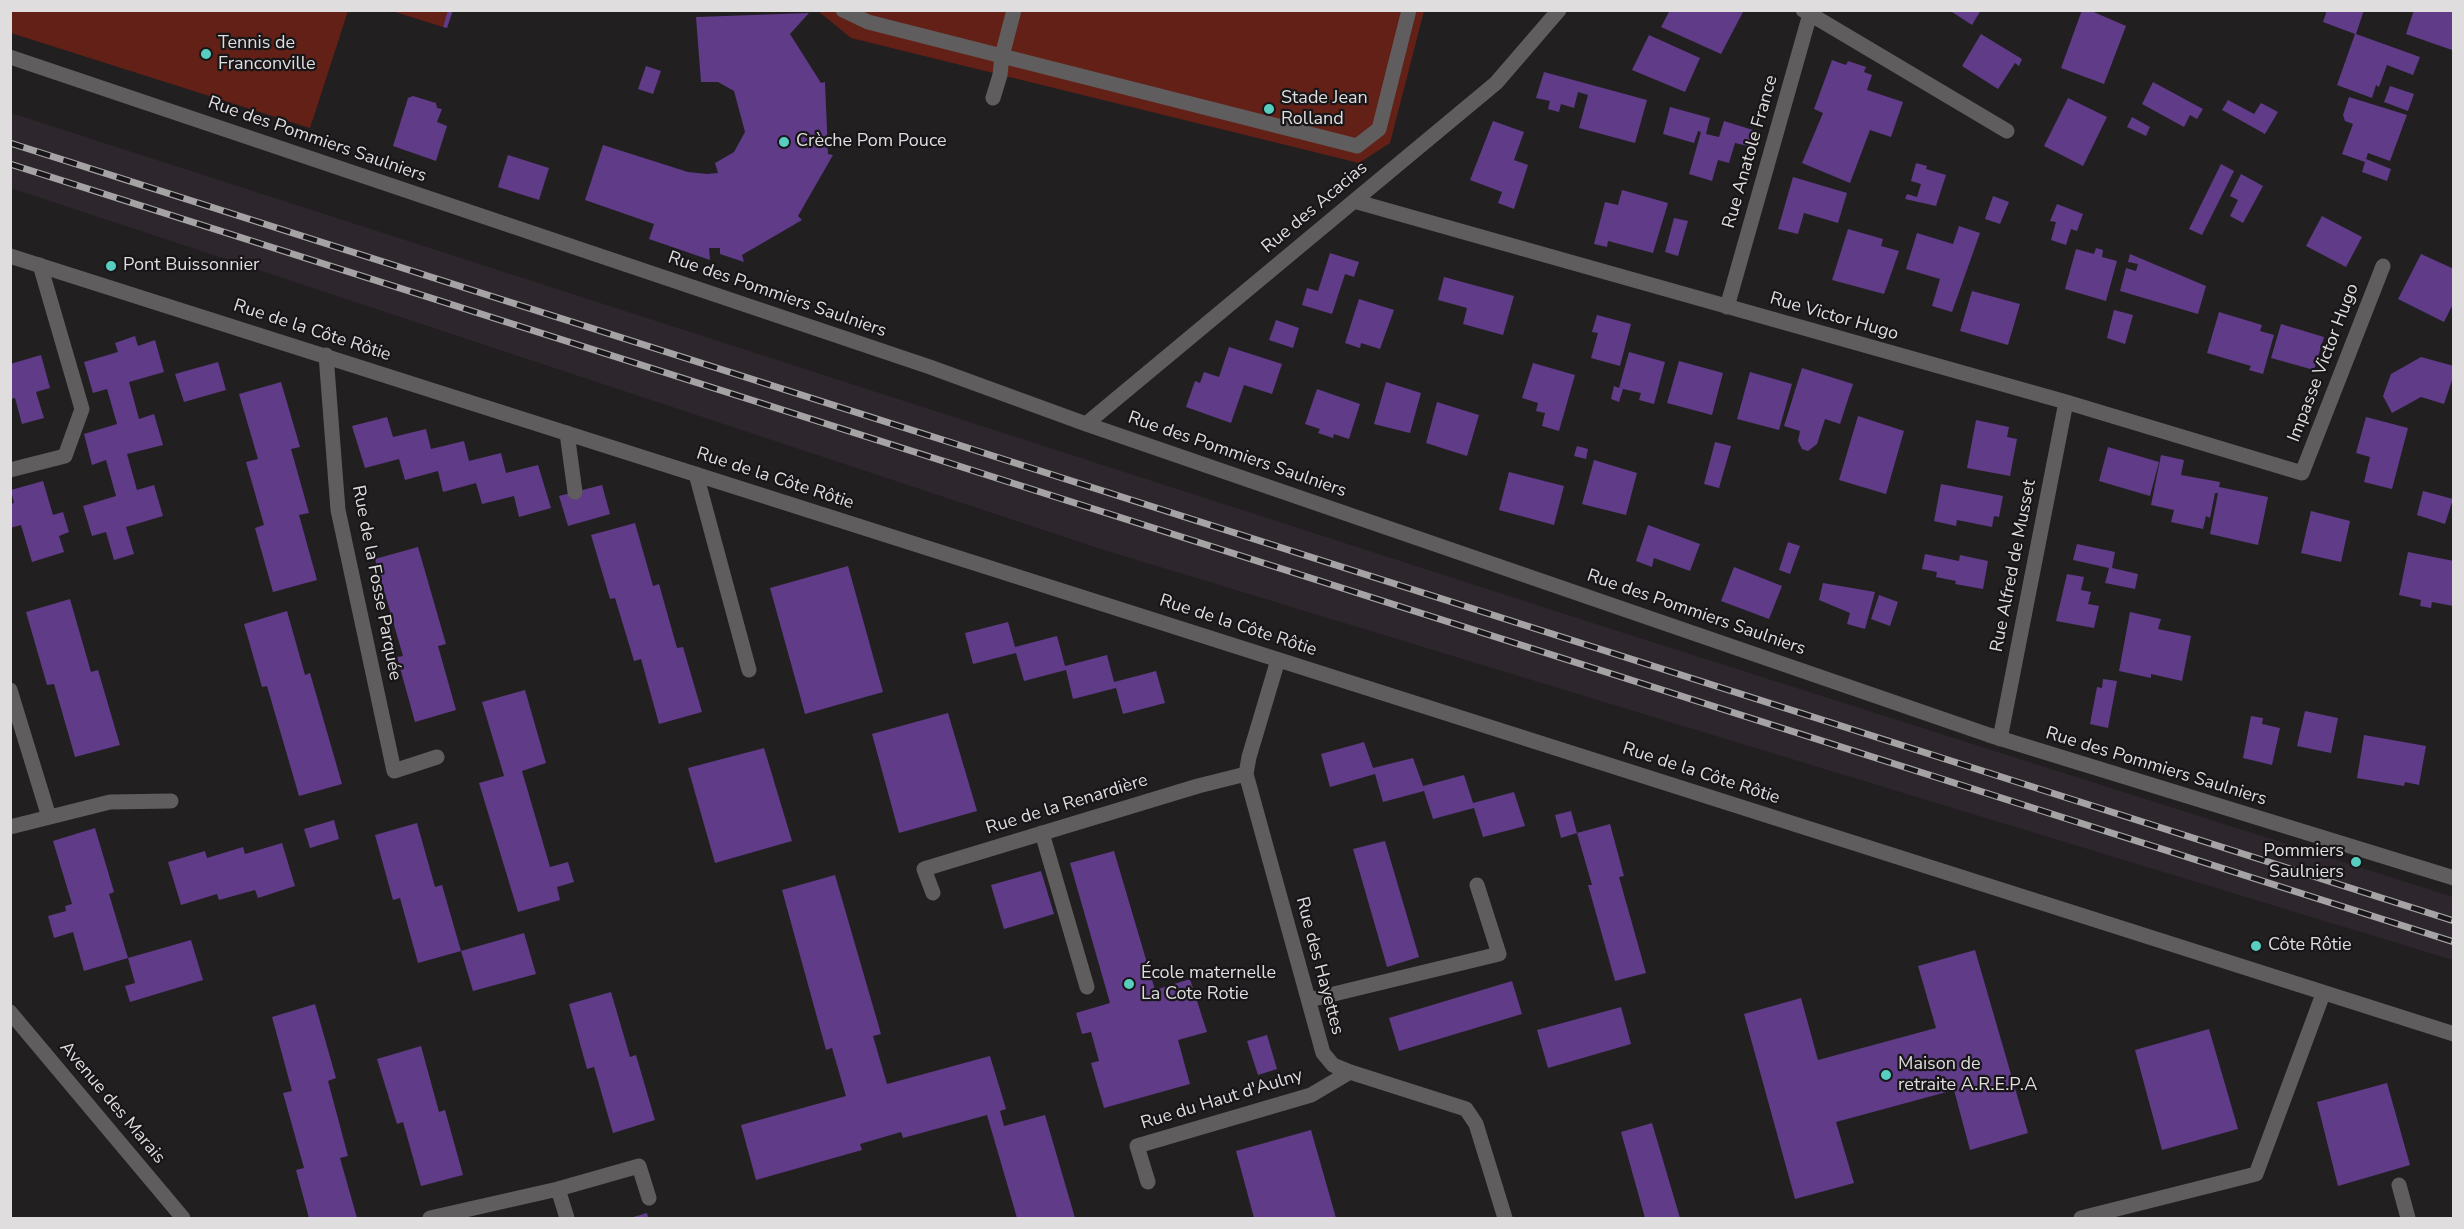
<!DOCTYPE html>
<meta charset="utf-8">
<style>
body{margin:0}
#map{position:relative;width:2464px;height:1229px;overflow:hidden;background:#221f21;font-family:"Nunito Sans",sans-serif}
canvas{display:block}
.frame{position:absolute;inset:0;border:12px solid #dfddde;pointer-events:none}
</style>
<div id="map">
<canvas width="2464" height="1229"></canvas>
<div class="frame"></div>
</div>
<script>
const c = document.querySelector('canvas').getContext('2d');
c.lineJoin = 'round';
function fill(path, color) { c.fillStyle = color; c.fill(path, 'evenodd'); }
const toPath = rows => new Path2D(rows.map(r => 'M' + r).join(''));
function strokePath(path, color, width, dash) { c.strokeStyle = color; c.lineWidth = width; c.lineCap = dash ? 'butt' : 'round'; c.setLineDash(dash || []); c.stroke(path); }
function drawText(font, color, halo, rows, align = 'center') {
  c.font = font + ' "Nunito Sans",sans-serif'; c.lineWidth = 4.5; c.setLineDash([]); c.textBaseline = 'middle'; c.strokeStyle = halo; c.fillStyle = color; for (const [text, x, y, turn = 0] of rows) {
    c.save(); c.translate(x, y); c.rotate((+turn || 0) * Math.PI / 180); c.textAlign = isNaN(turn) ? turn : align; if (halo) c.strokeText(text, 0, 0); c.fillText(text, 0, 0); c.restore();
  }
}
const built = toPath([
 [11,113,1605,627,2453,897,2453,960,1101,549,11,188]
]);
const green = toPath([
 [10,11,11,10,348,11,310,128,11,33],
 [392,11,448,11,443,27],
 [818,11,1424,11,1390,143,1359,163,851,38]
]);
const building = toPath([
 [448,10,453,10,447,28,443,27],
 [1670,10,1744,10,1721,54,1661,27],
 [1949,10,1981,10,1972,25],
 [2082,10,2089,10,2126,26,2104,84,2061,68],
 [2327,10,2364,10,2356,34,2420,57,2413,75,2387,65,2379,87,2376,85,2372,98,2337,85,2355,34,2323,22],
 [2414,10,2454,10,2452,50,2406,34],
 [809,13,790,34,821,83,825,82,828,154,833,155,798,216,802,220,742,255,744,262,720,254,720,248,709,248,710,260,649,239,654,224,585,200,603,145,688,172,707,174,718,173,715,163,734,152,745,132,734,91,718,82,701,82,696,17],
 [1981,34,2022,59,2019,66,2015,63,1998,89,1962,66],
 [1649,35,1700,58,1685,92,1632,70],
 [1832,60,1846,65,1848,61,1866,67,1864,72,1872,75,1867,90,1903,102,1891,137,1870,130,1850,183,1802,163,1823,113,1814,109],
 [646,66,661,71,653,94,638,89],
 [1544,72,1647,100,1635,143,1579,128,1588,95,1578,92,1574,108,1561,104,1559,112,1548,109,1550,101,1536,98],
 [2153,82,2203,109,2197,119,2190,115,2184,127,2142,104],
 [2390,86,2414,94,2408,111,2384,102],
 [413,96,436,103,437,108,442,109,437,122,447,126,436,161,393,146,408,98],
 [2349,97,2407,115,2390,161,2368,153,2366,159,2391,169,2387,181,2362,172,2365,162,2342,154,2353,124,2345,121,2343,115],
 [2068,98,2107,117,2083,166,2044,146],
 [2228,100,2254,114,2261,103,2278,112,2265,134,2222,110],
 [1670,107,1710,118,1706,134,1719,137,1724,121,1753,130,1748,146,1735,143,1729,163,1718,160,1712,181,1689,174,1701,132,1698,131,1694,143,1663,134],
 [2132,117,2150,127,2146,136,2127,127],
 [1493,121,1524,132,1514,160,1528,165,1514,209,1498,203,1502,192,1470,180],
 [508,155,549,168,539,200,498,187],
 [1916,163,1927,166,1926,169,1946,175,1936,206,1905,199,1907,194,1917,197,1921,184,1911,181],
 [2221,164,2234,171,2202,235,2189,229],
 [2241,174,2263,186,2243,223,2230,216,2238,200,2230,196],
 [1793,177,1847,193,1838,223,1804,213,1798,234,1778,229],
 [1622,190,1668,203,1653,253,1608,241,1607,247,1594,244,1605,202,1618,205],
 [1993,196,2009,202,2000,224,1985,219],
 [2057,204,2083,214,2077,231,2071,229,2066,245,2051,240,2056,222,2050,221],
 [2322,216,2362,237,2346,267,2306,246],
 [1674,218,1688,221,1678,256,1665,252],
 [1959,226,1980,233,1952,312,1932,306,1940,279,1906,269,1917,233,1953,244],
 [1848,229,1883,239,1881,246,1899,251,1884,294,1832,280],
 [2096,248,2103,250,2102,257,2117,261,2106,301,2065,289,2076,249,2094,254],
 [1330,253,1359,262,1354,277,1345,274,1332,314,1302,305,1307,288,1318,291],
 [2130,254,2206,286,2198,314,2120,291,2126,268,2136,271,2138,264,2128,262],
 [2421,254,2454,269,2454,302,2444,322,2398,299],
 [1444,277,1514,296,1503,335,1463,324,1467,308,1438,300],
 [1972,291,2020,304,2008,345,1960,331],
 [1359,299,1394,310,1380,349,1361,343,1360,348,1345,343],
 [2114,310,2133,315,2125,344,2107,338],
 [2219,312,2262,325,2260,331,2274,335,2263,374,2249,370,2251,366,2207,353],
 [1597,315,1631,324,1620,366,1591,358,1598,333,1592,332],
 [1276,320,1299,328,1293,348,1269,340],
 [2281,324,2324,337,2314,370,2271,358],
 [135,336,138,346,155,340,164,372,129,382,139,419,154,414,163,445,127,454,137,490,154,485,163,516,126,527,134,554,114,560,106,532,92,536,83,506,116,496,106,460,92,465,84,434,117,424,107,389,93,393,84,362,118,352,115,343],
 [1229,347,1282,364,1272,394,1244,385,1231,423,1186,407,1195,381,1200,383,1204,372,1219,377],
 [1629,352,1665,362,1654,404,1639,400,1641,393,1623,389,1619,402,1611,399,1614,386,1619,388],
 [41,355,50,388,36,392,44,418,22,424,15,398,10,399,10,364],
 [2421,357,2454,366,2454,374,2444,404,2421,397,2392,413,2383,396,2391,374],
 [1679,361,1723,373,1712,415,1667,403],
 [218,362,226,390,184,402,175,374],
 [1533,363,1575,375,1559,431,1542,426,1545,413,1536,411,1538,403,1522,398],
 [1802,368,1853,384,1840,424,1825,419,1817,444,1808,451,1802,449,1798,441,1800,431,1784,426],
 [1750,372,1792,384,1779,430,1737,419],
 [281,382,300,447,291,449,309,513,299,515,317,580,273,592,255,528,264,525,246,462,258,459,239,394],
 [1386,382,1421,393,1410,433,1374,424],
 [1317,389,1360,404,1349,439,1334,434,1333,438,1318,433,1320,429,1305,424],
 [1437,402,1479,415,1467,456,1426,443],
 [1858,416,1904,431,1886,494,1839,480],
 [387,417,393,437,426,429,431,449,464,441,469,461,501,453,506,473,538,465,551,508,519,517,514,496,482,504,476,483,443,492,438,471,405,480,399,459,365,468,352,426],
 [2366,417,2408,428,2392,489,2364,482,2370,457,2356,453],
 [1976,420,2009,427,2007,437,2017,439,2010,476,1967,468],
 [1715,442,1731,446,1719,488,1704,484],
 [1577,446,1588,449,1586,459,1574,456],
 [2108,447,2159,462,2150,496,2099,481],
 [2161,455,2184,460,2181,475,2220,482,2219,487,2268,497,2258,545,2210,534,2218,493,2215,493,2210,518,2206,516,2203,529,2171,522,2174,510,2151,505],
 [1594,460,1637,473,1626,515,1582,504],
 [1509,472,1564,486,1554,525,1499,510],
 [43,481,53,515,63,512,69,532,59,536,64,552,32,562,21,525,10,528,10,504,14,503,11,490],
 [1941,484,2003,496,1999,517,1994,516,1992,527,1957,520,1956,526,1934,521],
 [602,485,610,514,568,526,559,496],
 [2423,491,2453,499,2445,524,2417,515],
 [2311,511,2350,521,2341,562,2301,553],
 [635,523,653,586,659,584,677,648,683,647,702,712,659,724,641,659,634,661,615,598,610,599,591,535],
 [1648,525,1700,544,1690,571,1654,558,1652,567,1636,561],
 [1788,542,1800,546,1790,574,1779,570],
 [2077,544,2115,552,2112,568,2138,574,2135,589,2105,583,2109,568,2073,560],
 [418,547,446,644,438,646,456,710,415,722,397,657,403,656,375,559],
 [2408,552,2454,561,2453,606,2432,602,2431,608,2420,606,2421,600,2399,595],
 [1925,554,1959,561,1960,555,1988,561,1983,589,1955,584,1956,581,1936,577,1937,572,1922,569],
 [848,566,883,692,805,714,770,588],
 [1734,567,1782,586,1769,619,1721,601],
 [2067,574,2084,577,2081,590,2091,592,2088,604,2099,606,2094,628,2056,621],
 [1823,583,1875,592,1865,629,1847,624,1850,613,1819,600],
 [1879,595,1898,602,1890,626,1871,619],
 [70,599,91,672,98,670,120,745,75,757,54,684,47,685,26,612],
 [287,611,305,675,310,673,342,784,299,796,267,686,262,687,244,624],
 [2130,612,2161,619,2158,629,2191,636,2182,681,2151,674,2151,678,2119,671],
 [1008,622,1015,647,1057,636,1065,666,1107,655,1114,682,1156,671,1165,703,1123,714,1116,688,1073,699,1066,670,1024,681,1016,653,973,664,965,633],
 [2103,679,2117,681,2108,728,2090,724,2097,687,2102,688],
 [525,690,546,763,522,771,550,867,568,862,574,882,557,887,560,900,518,912,479,783,504,776,482,702],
 [2305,711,2338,718,2331,753,2297,746],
 [948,713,977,811,899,833,872,734],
 [2251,716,2263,718,2262,724,2280,728,2272,765,2243,758],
 [2364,735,2426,746,2419,785,2405,782,2404,786,2357,778],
 [1364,742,1373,768,1413,758,1423,786,1464,775,1473,803,1514,792,1525,826,1483,837,1474,808,1433,819,1424,791,1383,802,1375,774,1330,787,1321,754],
 [764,748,792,841,715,863,688,768],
 [1571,811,1577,833,1561,838,1555,815],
 [334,820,339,839,310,848,304,829],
 [417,823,435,887,442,885,461,951,418,963,400,898,393,900,375,835],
 [1610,824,1624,876,1619,877,1646,973,1615,981,1588,885,1592,885,1577,833],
 [95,828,114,892,109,894,128,958,84,971,73,932,54,938,48,916,66,911,65,906,72,904,53,841],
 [1385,841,1419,957,1387,967,1353,849],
 [282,843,295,886,258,898,255,890,219,900,217,894,181,905,168,862,205,851,207,858,243,847,245,854],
 [1114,851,1155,990,1190,979,1207,1032,1178,1040,1190,1084,1104,1108,1091,1063,1099,1061,1091,1032,1082,1034,1076,1013,1110,1003,1070,863],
 [1041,871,1054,914,1004,929,991,885],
 [835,875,881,1034,873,1036,887,1084,990,1056,1006,1109,1000,1111,1004,1126,1045,1115,1075,1218,1017,1218,987,1115,903,1138,901,1132,860,1144,862,1150,756,1180,741,1125,846,1096,832,1048,826,1050,782,890],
 [524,933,536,974,473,991,461,951],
 [191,940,203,980,130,1002,125,986,135,983,128,958],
 [1975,950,2028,1133,1970,1150,1954,1090,1836,1122,1854,1183,1795,1199,1744,1014,1801,998,1818,1060,1936,1028,1918,966],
 [1512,981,1522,1014,1399,1051,1389,1018],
 [611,992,630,1057,636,1055,655,1120,613,1133,594,1067,587,1069,569,1004],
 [315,1004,336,1078,328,1081,348,1156,340,1158,357,1218,309,1218,296,1170,304,1168,283,1093,292,1091,272,1017],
 [1621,1007,1631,1044,1548,1068,1537,1030],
 [2209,1029,2238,1129,2162,1150,2135,1050],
 [1267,1035,1277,1069,1258,1075,1247,1041],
 [421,1046,439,1112,445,1110,463,1175,421,1186,403,1122,397,1124,377,1059],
 [2387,1083,2410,1165,2338,1186,2317,1102],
 [1652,1123,1665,1167,1680,1218,1645,1218,1621,1132],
 [1311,1130,1336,1218,1254,1218,1236,1151],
 [647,1213,648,1218,630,1218]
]);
const service = toPath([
 [843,10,868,22,1002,56,1014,10],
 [993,98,1000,75,1002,56,1357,146,1379,129,1409,10],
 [567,433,575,492],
 [1042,833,1087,987]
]);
const minor = toPath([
 [1810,14,2007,131],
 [10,57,930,367,1086,424,1989,735,2454,878],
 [1354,201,2066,402,2302,473,2383,266],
 [10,256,2454,1034],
 [1727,307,1810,14,1803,10],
 [326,355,338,510,394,771,437,757],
 [1086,424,1496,83,1559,10],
 [10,470,65,456,82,409,40,265],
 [696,474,749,670],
 [1278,660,1249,757,1246,774,1323,1053,1333,1065,1350,1072,1466,1109,1476,1124,1505,1218],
 [10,690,49,817],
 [2000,739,2066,402],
 [10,827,110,802,171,801],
 [933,893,924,869,1198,786,1246,774],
 [1309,1000,1499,954,1477,885],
 [1148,1182,1137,1146,1311,1095,1350,1072],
 [2399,1185,2408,1218],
 [558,1189,639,1166,649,1198],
 [430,1218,558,1189,567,1218],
 [2081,1218,2256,1174,2323,994]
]);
const tertiary = toPath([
 [10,1012,183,1218]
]);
const rail = toPath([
 [10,143,2454,921],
 [10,164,2454,942]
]);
const markers = [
 [206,54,6,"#58cec0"],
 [1269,109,6,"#58cec0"],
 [784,142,6,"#58cec0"],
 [111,266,6,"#58cec0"],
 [2356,862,6,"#58cec0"],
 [2256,946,6,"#58cec0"],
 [1129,984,6,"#58cec0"],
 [1886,1075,6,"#58cec0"]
];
const poiNames = [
 ["Tennis de",218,44],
 ["Franconville",218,65],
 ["Stade Jean",1281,99],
 ["Rolland",1281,120],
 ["Crèche Pom Pouce",796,142],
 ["Pont Buissonnier",123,266],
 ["Pommiers",2344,852,"right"],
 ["Saulniers",2344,873,"right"],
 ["Côte Rôtie",2268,946],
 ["École maternelle",1141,974],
 ["La Cote Rotie",1141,995],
 ["Maison de",1898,1065],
 ["retraite A.R.E.P.A",1898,1086]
];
const streetNames = [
 ["Rue des Pommiers Saulniers",317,140,19],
 ["Rue Anatole France",1751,152,-74],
 ["Rue des Acacias",1315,208,-40],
 ["Rue des Pommiers Saulniers",777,295,19],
 ["Rue Victor Hugo",1834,317,16],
 ["Rue de la Côte Rôtie",312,331,18],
 ["Impasse Victor Hugo",2324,363,-69],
 ["Rue des Pommiers Saulniers",1237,455,19],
 ["Rue de la Côte Rôtie",775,479,18],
 ["Rue Alfred de Musset",2014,566,-79],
 ["Rue de la Fosse Parquée",376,583,79],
 ["Rue des Pommiers Saulniers",1696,613,19],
 ["Rue de la Côte Rôtie",1238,626,18],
 ["Rue des Pommiers Saulniers",2156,767,17],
 ["Rue de la Côte Rôtie",1701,774,18],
 ["Rue de la Renardière",1067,805,-17],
 ["Rue des Hayettes",1319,966,75],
 ["Rue du Haut d'Aulny",1222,1100,-17],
 ["Avenue des Marais",112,1103,50]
];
fill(built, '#2e262d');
fill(green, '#632016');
fill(building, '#5f3b88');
strokePath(service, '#5f5d5e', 15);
strokePath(minor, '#5f5d5e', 15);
strokePath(tertiary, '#5f5d5e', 15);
strokePath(rail, '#a5a3a4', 7);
strokePath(rail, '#181618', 4.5, [14]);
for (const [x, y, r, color] of markers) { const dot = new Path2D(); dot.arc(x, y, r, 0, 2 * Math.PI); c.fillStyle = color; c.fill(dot); strokePath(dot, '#181618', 2); }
drawText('18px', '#dfddde', '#181618', poiNames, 'left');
drawText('18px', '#dfddde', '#181618', streetNames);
</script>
